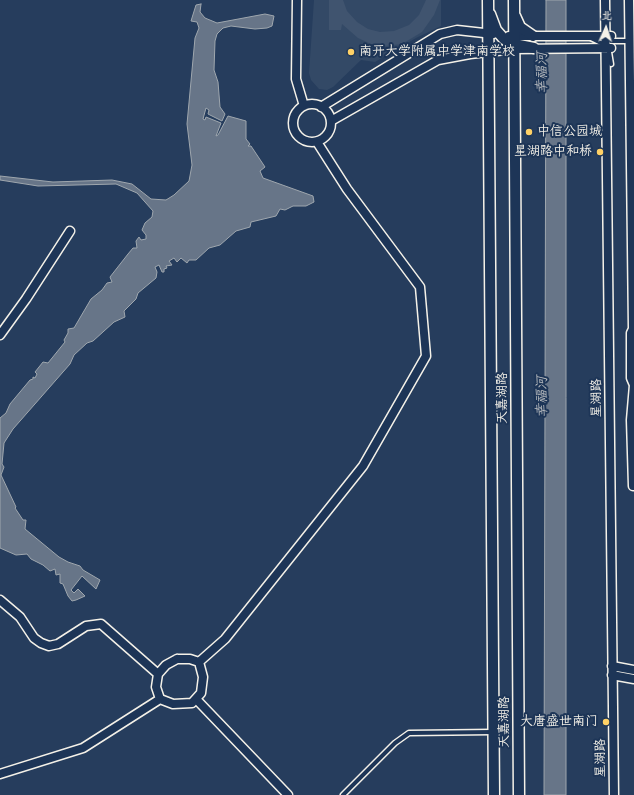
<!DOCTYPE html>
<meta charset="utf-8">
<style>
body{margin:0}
#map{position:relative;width:634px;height:795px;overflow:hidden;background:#263d5d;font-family:Itim,"LXGW WenKai TC",sans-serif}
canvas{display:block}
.north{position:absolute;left:586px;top:8px;width:40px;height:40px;-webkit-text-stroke:3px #1d3557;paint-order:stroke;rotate:3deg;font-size:11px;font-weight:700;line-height:16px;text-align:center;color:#f4f1e8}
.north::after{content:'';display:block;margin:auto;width:14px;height:18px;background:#f4f1e8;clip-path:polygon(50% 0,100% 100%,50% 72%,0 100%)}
</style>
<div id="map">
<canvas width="634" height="795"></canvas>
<div class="north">北</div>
</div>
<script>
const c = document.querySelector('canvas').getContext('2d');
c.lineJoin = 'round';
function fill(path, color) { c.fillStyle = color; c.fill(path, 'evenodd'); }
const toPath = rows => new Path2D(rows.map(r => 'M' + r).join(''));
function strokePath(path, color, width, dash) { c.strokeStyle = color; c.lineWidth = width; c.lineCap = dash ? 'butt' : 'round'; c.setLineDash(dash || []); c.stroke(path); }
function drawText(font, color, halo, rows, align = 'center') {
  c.font = font + ' Itim,"LXGW WenKai TC",sans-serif'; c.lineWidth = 4; c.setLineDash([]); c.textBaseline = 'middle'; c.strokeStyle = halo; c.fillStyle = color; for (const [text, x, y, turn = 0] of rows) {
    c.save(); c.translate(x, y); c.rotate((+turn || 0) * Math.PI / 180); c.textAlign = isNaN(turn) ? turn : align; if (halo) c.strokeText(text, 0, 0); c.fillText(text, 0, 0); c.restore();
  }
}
const built = toPath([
 [314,0,441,0,441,26,416,38,375,62,361,60,333,87,327,90,319,89,311,80,309,73]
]);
const green = toPath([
 [329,0,343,0,347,11,357,22,368,29,380,32,394,31,409,25,419,15,426,0,440,0,434,15,422,32,402,44,385,46,371,44,358,38,342,24,341,30,329,30]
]);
const water = toPath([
 [546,0,566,0,566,795,544,795,546,0],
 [201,4,200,12,205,18,217,23,265,14,274,16,272,26,267,28,255,29,231,26,223,28,217,34,215,41,214,70,218,82,220,107,225,114,222,121,208,114,209,110,206,108,203,119,205,120,206,117,221,123,216,136,218,135,228,116,246,121,246,139,250,144,248,146,251,146,265,167,260,171,263,178,313,196,314,202,306,206,293,206,285,210,280,209,276,216,251,222,250,227,236,231,220,245,209,248,196,260,189,260,187,263,181,258,177,262,174,258,169,261,172,265,166,266,167,268,164,269,164,272,162,272,159,265,155,267,157,272,156,278,138,293,136,299,124,311,125,317,114,322,93,341,87,343,74,355,70,364,13,429,4,443,2,464,4,467,1,475,16,507,15,508,23,520,26,520,25,529,59,557,68,562,80,566,83,570,100,580,96,589,82,576,71,590,74,593,78,589,85,596,76,600,72,601,68,596,63,584,60,583,60,574,56,575,55,569,50,571,43,565,31,559,27,554,16,555,0,548,0,418,6,413,10,404,30,380,33,379,33,377,35,378,37,374,35,372,43,362,48,363,65,342,64,340,68,333,68,329,74,328,91,299,102,290,107,283,112,282,110,277,128,254,133,248,137,248,136,241,139,237,141,240,146,239,146,235,142,230,145,223,152,217,153,211,137,193,116,184,38,186,0,180,0,176,53,182,112,180,132,184,151,199,166,200,174,195,189,181,192,165,187,124,195,38,199,28,197,22,191,21,196,5,201,4]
]);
const service = toPath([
 [591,38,605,45],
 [611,41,629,41],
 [609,52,611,64],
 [343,795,395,743,409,733,493,732]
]);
const minor = toPath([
 [297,0,296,79,304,106],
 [605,0,614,795],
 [629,0,633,329,631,333,631,378,634,385,631,420,633,486],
 [509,36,611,36],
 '293 123a19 19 0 1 1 38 0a19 19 0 1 1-38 0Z',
 [321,107,440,34,457,30,493,34],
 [331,121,438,60,470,54,514,49,611,48],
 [0,335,26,299,70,231],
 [0,600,20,617,34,638,41,643,49,646,58,644,86,626,101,624,158,674],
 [177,659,190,659,199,662,203,677,201,693,192,703,173,704,160,699,156,687,158,674,166,665,177,659],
 [199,662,225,639,363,466,426,356,420,287,347,189,317,142],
 [612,666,634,670],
 [612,675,634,679],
 [196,699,288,795],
 [0,774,83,748,160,699]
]);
const tertiary = toPath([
 [488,0,494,795],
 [514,0,519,795],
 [490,14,496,30,504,39,514,44,534,48],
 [515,16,520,27,533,36]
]);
const markers = [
 [351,52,4,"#ffd166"],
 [529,132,4,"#ffd166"],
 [600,152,4,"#ffd166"],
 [606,722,4,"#ffd166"]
];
const poiNames = [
 ["南开大学附属中学津南学校",359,52],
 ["中信公园城",537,132],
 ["星湖路中和桥",592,152,"right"],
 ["大唐盛世南门",598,722,"right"]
];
const streetNames = [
 ["天嘉湖路",503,398,-90],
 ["星湖路",597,398,-91],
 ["天嘉湖路",505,722,-90],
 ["星湖路",601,758,-91]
];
const waterNames = [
 ["幸福河",542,73,-90],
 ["幸福河",542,397,-90]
];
fill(built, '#334966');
fill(green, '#40546f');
fill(water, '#677588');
strokePath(water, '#9fa7ae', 1);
strokePath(service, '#f4f1e8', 7);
strokePath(minor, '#f4f1e8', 11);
strokePath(tertiary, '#f4f1e8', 13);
strokePath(service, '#1d3557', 4);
strokePath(minor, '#1d3557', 8);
strokePath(tertiary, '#1d3557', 10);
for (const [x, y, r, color] of markers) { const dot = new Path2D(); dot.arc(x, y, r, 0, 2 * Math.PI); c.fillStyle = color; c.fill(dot); strokePath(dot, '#1d3557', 1.5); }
drawText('13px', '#f4f1e8', '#1d3557', poiNames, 'left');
drawText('13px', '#f4f1e8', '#1d3557', streetNames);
drawText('italic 14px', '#bcbfc2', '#1d3557', waterNames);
</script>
